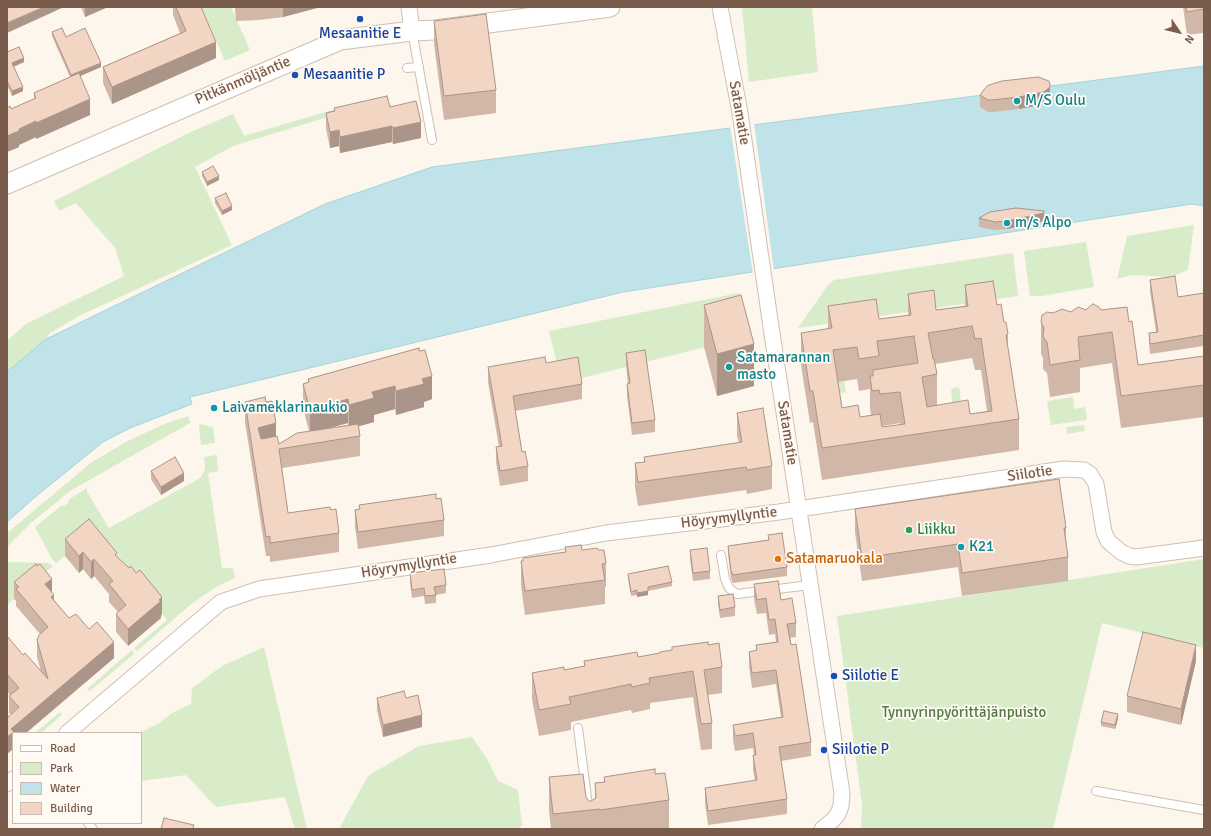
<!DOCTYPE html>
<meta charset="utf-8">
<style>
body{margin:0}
#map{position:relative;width:1211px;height:836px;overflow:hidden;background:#fdf6ec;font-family:Signika,sans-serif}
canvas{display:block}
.frame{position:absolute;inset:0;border:8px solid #7a5c4d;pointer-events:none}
.legend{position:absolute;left:12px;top:732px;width:130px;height:92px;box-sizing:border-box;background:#fffaf3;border:1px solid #cabbb1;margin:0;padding:5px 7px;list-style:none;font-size:12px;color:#7a5c4d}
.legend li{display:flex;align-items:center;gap:8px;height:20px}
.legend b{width:20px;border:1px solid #cabbb1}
.north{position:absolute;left:1159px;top:12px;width:40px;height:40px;-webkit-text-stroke:3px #fffaf3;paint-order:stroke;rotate:125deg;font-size:11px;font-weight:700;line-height:16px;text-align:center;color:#7a5c4d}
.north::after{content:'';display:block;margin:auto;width:14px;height:18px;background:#7a5c4d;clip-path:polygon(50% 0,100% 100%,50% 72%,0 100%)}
</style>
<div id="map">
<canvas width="1211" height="836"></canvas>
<div class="frame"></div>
<ul class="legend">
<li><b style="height:5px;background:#fff"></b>Road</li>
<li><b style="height:11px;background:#d8ecc9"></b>Park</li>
<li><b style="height:11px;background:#bfe3e8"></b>Water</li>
<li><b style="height:11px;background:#f3d5c3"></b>Building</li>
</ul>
<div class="north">N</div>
</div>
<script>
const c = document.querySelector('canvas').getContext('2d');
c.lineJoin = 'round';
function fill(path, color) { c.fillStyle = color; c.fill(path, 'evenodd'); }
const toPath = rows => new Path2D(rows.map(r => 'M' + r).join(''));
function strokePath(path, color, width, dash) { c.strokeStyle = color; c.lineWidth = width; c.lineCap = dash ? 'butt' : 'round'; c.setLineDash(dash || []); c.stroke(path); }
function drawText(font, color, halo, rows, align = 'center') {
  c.font = font + ' Signika,sans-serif'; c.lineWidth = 3.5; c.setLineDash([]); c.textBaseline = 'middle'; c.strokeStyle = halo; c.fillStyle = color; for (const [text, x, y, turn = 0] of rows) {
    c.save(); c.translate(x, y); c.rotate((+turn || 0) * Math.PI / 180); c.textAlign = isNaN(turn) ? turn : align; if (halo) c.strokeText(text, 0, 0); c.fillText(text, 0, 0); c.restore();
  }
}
const green = toPath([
 [201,7,231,7,250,50,225,61],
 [742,7,812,7,818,72,749,82],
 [393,105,331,116,233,146,195,167,232,245,79,316,50,333,46,339,7,372,7,341,26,324,124,276,115,248,76,203,59,211,54,201,193,131,233,114,244,136,342,107],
 [1194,225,1188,270,1172,277,1131,275,1117,279,1127,236],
 [1086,242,1094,287,1042,296,1030,296,1024,251],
 [1013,253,1018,296,798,328,828,285,834,280],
 [739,293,741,338,562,383,549,331],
 [844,381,846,392,831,395,829,383],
 [959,387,962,408,953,409,951,391,953,388],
 [1073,397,1074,409,1085,407,1087,420,1051,425,1047,401],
 [188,416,190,423,70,491,31,523,7,547,7,533,92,462,126,442,162,425],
 [199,424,213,427,215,443,201,445],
 [1084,425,1085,431,1067,434,1066,427],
 [217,455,218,471,208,473,222,568,233,568,235,578,218,586,207,593,189,606,137,651,134,648,167,620,158,608,65,556,56,563,52,559,35,527,62,505,64,506,69,502,68,500,87,488,87,492,109,528,195,481,201,477,204,472,205,466,204,457],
 [1204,559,1204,648,1102,623,1053,829,861,829,862,805,837,616],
 [7,562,48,563,53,566,7,605],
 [264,647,307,829,295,829,285,797,216,807,186,775,141,781,141,733,139,733,159,723,172,713,191,704,192,688,222,666],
 [132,650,134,654,90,691,89,691,87,689],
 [60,712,62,715,41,733,35,733],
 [472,737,487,759,498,781,518,790,522,825,519,829,339,829,368,776,419,746]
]);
const water = toPath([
 [1204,66,1204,206,1192,204,623,292,190,397,192,404,130,428,103,442,34,498,7,522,7,372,46,339,325,204,432,167,1204,66]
]);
const pier = toPath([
 [754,123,774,271,753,274,730,126],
 [1146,213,805,266,805,265]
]);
const service = toPath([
 [412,31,432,140],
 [407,68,419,67],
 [721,555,725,579,729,588,737,594,810,585],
 [578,728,591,829],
 [1096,791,1204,810],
 [88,823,93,829]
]);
const minor = toPath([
 [409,7,412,31],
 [720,7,740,113,771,327,842,793,841,806,838,814,833,820,822,829],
 [67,733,221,602,259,589,491,555,606,533,779,512,1064,469,1084,470,1090,474,1096,484,1104,532,1108,541,1121,552,1129,556,1136,557,1204,548],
 [7,784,13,779]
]);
const tertiary = toPath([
 [7,184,340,40,412,31,435,30,610,7]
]);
const wall = toPath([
 [81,7,108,7,85,17],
 [173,7,201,7,216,58,112,104,103,83,103,67,180,33,173,15],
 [235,7,321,7,283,17,259,20,236,21],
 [1183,7,1204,7,1203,33,1187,35],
 [434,21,496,90,496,113,444,120,434,44],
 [52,32,66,37,101,67,80,76,90,115,36,139,36,137,19,145,19,147,7,152,7,108,11,109,34,99,34,93,70,77,52,36],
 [7,52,24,62,14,67,23,91,12,96,7,85],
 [980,95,1050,96,1050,99,1044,104,1019,109,992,112,988,112,980,107],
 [390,107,421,138,393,144,392,142,340,153,339,146,330,148,326,129,326,113,334,111,334,108],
 [202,172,219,180,207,186,202,176],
 [215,198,232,210,222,215,215,203],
 [979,218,1044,221,1007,229,995,230,979,227],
 [1150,280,1178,297,1204,293,1204,346,1150,354,1149,344,1149,333,1156,332,1150,291],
 [965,285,997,305,1008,334,1008,351,1019,419,1019,450,822,480,813,422,810,423,801,365,801,333,828,329,828,306,879,319,908,315,908,294,936,310,965,306],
 [972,358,975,370,981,370,987,411,970,414,937,405,937,374,935,364],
 [857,379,859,391,870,389,870,408,871,415,860,417,842,408,838,382],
 [900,423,900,425,882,427,882,426],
 [704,305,754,386,717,396,704,347],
 [1086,310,1101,310,1129,322,1138,365,1204,356,1204,417,1121,428,1112,363,1080,368,1080,392,1050,397,1047,373,1043,369,1043,358,1041,354,1041,322,1053,313,1071,312],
 [419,348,432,399,424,402,424,407,396,415,395,409,374,415,374,422,359,426,360,436,360,456,282,468,288,513,331,510,339,533,339,552,270,562,270,556,266,556,245,422,245,402,266,402,276,437,279,444,309,431,303,408,303,384,308,383,308,379],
 [348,423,348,425,326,429],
 [626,353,655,420,655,432,632,435,627,396,627,384,628,384,626,365],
 [546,363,582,384,582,399,515,411,522,452,528,466,528,481,500,486,496,462,496,447,499,447,488,382,488,367],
 [737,413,772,466,772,489,747,494,746,490,638,506,635,487,635,463,644,462,644,457,739,443,737,436],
 [151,471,184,481,161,495,151,479],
 [436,499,444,520,444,536,358,549,355,526,355,510,359,509,359,505],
 [855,509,1066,528,1066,544,1068,557,1068,581,962,596,958,567,862,581,855,532],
 [768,535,787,567,787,576,733,583,731,579,728,554,728,546,768,540],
 [65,539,117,557,162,614,161,616,161,618,128,646,116,632,116,614,118,612,109,602,109,594,94,576,91,579,83,569,79,573,65,556],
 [565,547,582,550,598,550,606,563,606,587,605,587,605,604,525,615,521,585,521,561,523,561,523,558,565,552],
 [690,550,710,571,710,579,693,581,690,559],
 [410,573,446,585,446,593,436,595,436,603,425,604,424,596,412,598,410,582],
 [628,574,672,582,672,586,648,591,648,595,637,597,637,595,631,596,628,578],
 [14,582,52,593,54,600,69,618,114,658,26,733,13,733,13,749,7,754,11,714,9,713,9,696,10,695,7,691,7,636,23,655,41,672,37,657,37,640,40,634,16,606,16,601,14,599],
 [754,584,781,600,796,623,796,637,790,638,811,742,811,756,781,761,787,799,787,814,708,825,705,803,705,788,755,781,753,770,753,755,754,755,753,748,735,751,733,740,733,725,781,717,776,684,752,688,749,666,749,652,756,651,756,645,776,642,775,634,769,635,766,613,757,614,754,599],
 [718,596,735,607,735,616,720,618,718,604],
 [708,645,722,667,722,693,708,695,712,723,712,749,701,750,693,697,650,703,650,709,632,713,631,710,571,722,571,730,539,736,532,699,532,673,564,670,584,666,584,661,638,657,660,653,672,650,672,647],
 [1196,661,1181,725,1127,712,1127,696],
 [377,698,406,698,422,727,383,737,377,710],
 [1118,719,1115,729,1101,726,1101,722],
 [655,774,669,800,669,829,551,829,549,810,549,777,586,797,589,801,591,801,595,799,595,783,604,782,604,777]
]);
const shadedWall = toPath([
 [44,7,64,7,7,33,7,23],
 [85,7,108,7,85,17],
 [283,7,321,7,283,17],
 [216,42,216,58,112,104,112,87],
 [24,58,24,62,12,67,12,63],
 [101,63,101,67,71,80,71,75],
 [1050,84,1050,99,1044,104,1019,109,1019,97],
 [23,87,23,91,12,96,12,91],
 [90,99,90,115,36,139,36,123],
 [36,121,36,137,19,145,19,147,7,152,7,136,19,129],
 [421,122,421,138,393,144,393,128],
 [392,126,392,142,340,153,340,137],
 [339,130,339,146,330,148,330,132],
 [219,176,219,180,207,186,207,182],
 [232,206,232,210,222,215,222,211],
 [1044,213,1044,221,1007,229,1007,221],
 [754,344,754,386,717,396,717,354],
 [432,376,432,399,424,402,424,407,396,415,396,391,422,379],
 [395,386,395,409,374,415,374,422,349,429,349,405,372,392],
 [348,399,348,423,310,433,310,410],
 [276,423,276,442,258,447,258,428],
 [184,473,184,481,161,495,161,487],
 [83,552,83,569,79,573,79,556],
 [94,559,94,576,91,579,91,562],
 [52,579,52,595,45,584],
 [648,591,648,595,637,597,637,593],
 [54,595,54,612,51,597],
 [162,597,162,614,161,616,161,618,128,646,128,629],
 [114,642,114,658,26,733,13,733,13,749,7,754,7,737,11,729],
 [1196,645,1196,661,1181,725,1181,709],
 [1118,714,1118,719,1115,729,1115,725],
 [422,715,422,727,383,737,383,725]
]);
const building = toPath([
 [7,7,44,7,7,23,7,7],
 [176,7,201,7,216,42,112,87,103,67,186,31,176,7],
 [1186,7,1203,7,1203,9,1187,12,1186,7],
 [486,14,496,90,444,96,434,21,486,14],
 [62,28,66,37,85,28,101,63,71,75,52,32,62,28],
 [19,47,24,58,12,63,23,87,12,91,7,81,7,52,19,47],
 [79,73,90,99,36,123,36,121,19,129,19,131,7,136,7,108,10,106,11,109,36,98,34,93,79,73],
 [1038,77,1049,81,1050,84,1050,87,1044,92,1019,97,992,100,988,100,980,95,987,86,992,84,1002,81,1038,77],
 [387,96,390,107,416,101,421,122,393,128,392,126,340,137,339,130,330,132,326,113,335,111,334,108,387,96],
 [213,166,219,176,207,182,202,172,213,166],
 [226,193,232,206,222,211,215,198,226,193],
 [1016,208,1044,211,1044,213,1007,221,995,222,979,218,990,212,1016,208],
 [1175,276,1178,297,1204,293,1204,335,1150,344,1149,333,1158,332,1150,280,1175,276],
 [993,281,997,305,1001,304,1004,322,1006,322,1008,334,1006,335,1019,419,822,448,813,391,810,391,801,333,832,328,828,306,876,299,879,319,911,315,908,294,934,290,936,310,968,306,965,285,993,281],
 [972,326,975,339,981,338,992,411,970,414,968,400,927,407,922,377,937,374,934,359,933,359,928,333,972,326],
 [914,336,918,363,873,370,873,376,870,376,872,391,879,390,880,394,900,392,905,424,882,427,880,414,860,417,858,405,842,408,833,350,857,347,859,359,879,356,877,341,914,336],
 [741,295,754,344,717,354,704,305,741,295],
 [1093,304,1099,307,1101,310,1127,307,1129,322,1132,321,1138,365,1204,356,1204,385,1121,396,1112,332,1078,337,1080,360,1050,365,1047,342,1043,337,1044,328,1041,322,1042,315,1047,312,1053,313,1062,309,1071,312,1078,307,1086,310,1090,306,1093,304],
 [419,348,419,351,425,350,432,376,422,379,424,384,396,391,395,386,372,392,374,398,349,405,348,399,310,410,303,384,309,382,308,379,419,348],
 [645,350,655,420,632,423,627,384,630,383,626,353,645,350],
 [545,357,546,363,578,357,582,384,513,396,522,452,525,451,528,466,500,471,496,447,502,446,488,367,545,357],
 [265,397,266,402,272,401,276,423,258,428,261,439,277,436,279,444,297,433,358,424,360,436,279,449,288,513,330,507,331,510,336,509,339,533,270,543,270,536,266,537,245,402,265,397],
 [763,408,772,466,747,470,746,467,638,482,635,463,645,462,644,457,742,442,737,413,763,408],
 [175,457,184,473,161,487,151,471,175,457],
 [1059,479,1066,528,1064,528,1068,557,962,573,958,544,862,558,855,509,1059,479],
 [436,494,436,499,441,498,444,520,358,532,355,510,360,509,359,505,436,494],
 [89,519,117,553,115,555,129,568,131,566,136,573,140,570,162,597,159,600,161,601,128,629,116,614,126,605,109,584,113,581,94,559,91,562,83,552,79,556,65,539,89,519],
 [782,533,787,567,733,575,731,571,728,546,769,540,768,535,782,533],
 [581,545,582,550,597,548,598,550,604,550,606,563,602,564,605,580,525,591,521,561,523,561,523,558,566,552,565,547,581,545],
 [707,548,710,571,693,573,690,550,707,548],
 [36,564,37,566,40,564,52,579,45,584,54,595,51,597,69,618,76,614,89,629,97,622,114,642,11,729,14,732,7,737,7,718,19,707,9,696,19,688,7,674,7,671,8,670,7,669,7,636,23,655,25,653,48,679,37,640,39,635,48,627,16,589,19,587,14,582,36,564],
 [668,566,672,582,648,587,648,591,637,593,637,590,631,592,628,574,668,566],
 [444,569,446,585,434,587,436,595,425,596,424,588,412,590,410,573,444,569],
 [778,581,781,600,792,598,796,623,787,624,791,645,796,644,811,742,779,747,787,799,708,811,705,788,757,780,753,755,756,755,753,733,735,736,733,725,783,717,776,670,752,673,749,652,757,650,756,645,778,642,775,619,769,620,766,598,757,600,754,584,778,581],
 [733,594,735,607,720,610,718,596,733,594],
 [1143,632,1196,645,1181,709,1127,696,1143,632],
 [708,642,708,645,719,643,722,667,704,670,712,723,701,724,693,671,649,678,650,683,632,687,631,684,569,697,571,704,539,710,532,673,564,667,564,670,585,666,584,661,637,652,638,657,660,653,660,652,672,650,672,647,708,642],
 [404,691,406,698,418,695,422,715,383,725,377,698,404,691],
 [1104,711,1118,714,1115,725,1101,722,1104,711],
 [655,769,655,774,665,773,669,800,600,810,600,809,553,814,549,777,583,774,586,797,589,801,591,801,596,798,595,783,605,782,604,777,655,769],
 [164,818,194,825,193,829,161,829,164,818]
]);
const markers = [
 [360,19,4,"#1a4fb4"],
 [295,75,4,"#1a4fb4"],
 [1017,101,4,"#0f9aa8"],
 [1007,223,4,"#0f9aa8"],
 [729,367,4,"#0f9aa8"],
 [214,408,4,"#0f9aa8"],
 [909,530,4,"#2e9e5b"],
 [961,547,4,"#0f9aa8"],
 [778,559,4,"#e8710a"],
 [834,676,4,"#1a4fb4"],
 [824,750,4,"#1a4fb4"]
];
const transitNames = [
 ["Mesaanitie E",360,34,"center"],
 ["Mesaanitie P",303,75],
 ["Siilotie E",842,676],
 ["Siilotie P",832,750]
];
const streetNames = [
 ["Pitkänmöljäntie",243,81,-23],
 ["Satamatie",739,113,80],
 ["Satamatie",787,433,81],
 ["Siilotie",1030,474,-8],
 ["Höyrymyllyntie",729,518,-7],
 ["Höyrymyllyntie",409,566,-9]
];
const cultureNames = [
 ["M/S Oulu",1025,101],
 ["m/s Alpo",1015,223],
 ["Satamarannan",737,358],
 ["masto",737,375],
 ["Laivameklarinaukio",222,408],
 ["K21",969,547]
];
const leisureNames = [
 ["Liikku",917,530]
];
const foodNames = [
 ["Satamaruokala",786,559]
];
const parkNames = [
 ["Tynnyrinpyörittäjänpuisto",964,713]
];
fill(green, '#d8ecc9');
fill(water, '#bfe3e8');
strokePath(water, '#a5d3da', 1);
fill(pier, '#fdf6ec');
strokePath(service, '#d1beb0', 10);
strokePath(minor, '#d1beb0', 17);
strokePath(tertiary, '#d1beb0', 21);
strokePath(service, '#fff', 8);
strokePath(minor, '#fff', 15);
strokePath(tertiary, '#fff', 19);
fill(wall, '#d1b7a8');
fill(shadedWall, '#aa9588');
fill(building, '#f3d5c3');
strokePath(building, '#aa9588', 1);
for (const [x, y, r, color] of markers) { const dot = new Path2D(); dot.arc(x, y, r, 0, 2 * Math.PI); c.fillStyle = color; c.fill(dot); strokePath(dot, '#fffaf3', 1.5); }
drawText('15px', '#164399', '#fffaf3', transitNames, 'left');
drawText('15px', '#7a5c4d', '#fffaf3', streetNames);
drawText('15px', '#0d838f', '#fffaf3', cultureNames, 'left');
drawText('15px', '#27864d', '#fffaf3', leisureNames, 'left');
drawText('15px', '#c56008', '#fffaf3', foodNames, 'left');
drawText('15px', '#537a41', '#fffaf3', parkNames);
</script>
